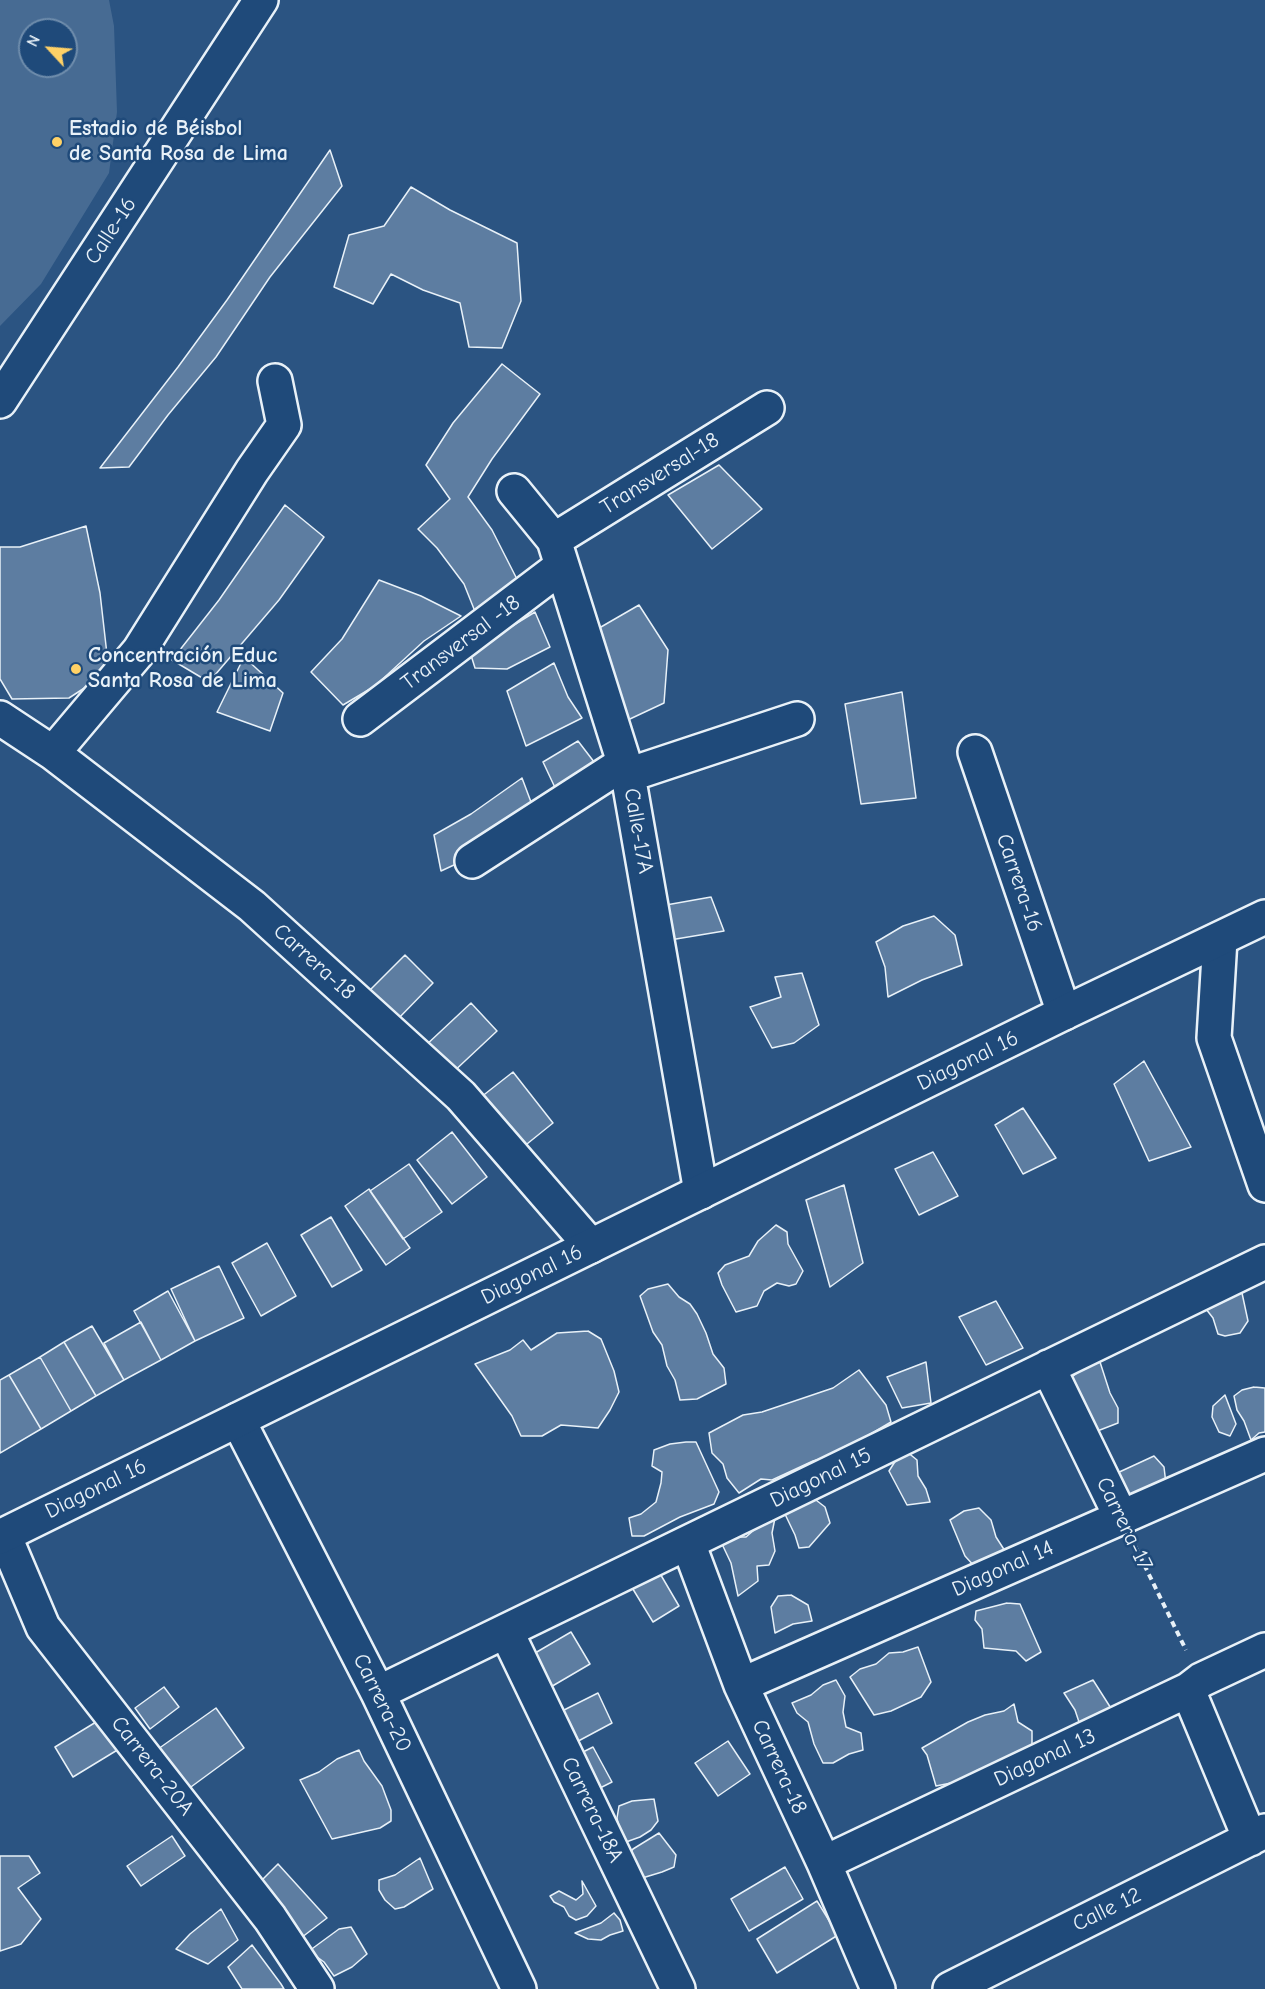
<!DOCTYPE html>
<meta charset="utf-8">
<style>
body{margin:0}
#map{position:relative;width:1265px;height:1989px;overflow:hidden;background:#2b5482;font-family:"Comic Neue",sans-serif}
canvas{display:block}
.north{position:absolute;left:18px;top:18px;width:60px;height:60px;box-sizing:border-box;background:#1f4a7a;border:2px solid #6f8dac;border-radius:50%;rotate:296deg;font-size:16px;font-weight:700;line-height:24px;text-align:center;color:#e8f1f8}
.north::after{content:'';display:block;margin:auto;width:21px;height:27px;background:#ffd166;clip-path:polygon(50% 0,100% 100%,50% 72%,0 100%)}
</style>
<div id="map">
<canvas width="1265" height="1989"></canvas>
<div class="north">N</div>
</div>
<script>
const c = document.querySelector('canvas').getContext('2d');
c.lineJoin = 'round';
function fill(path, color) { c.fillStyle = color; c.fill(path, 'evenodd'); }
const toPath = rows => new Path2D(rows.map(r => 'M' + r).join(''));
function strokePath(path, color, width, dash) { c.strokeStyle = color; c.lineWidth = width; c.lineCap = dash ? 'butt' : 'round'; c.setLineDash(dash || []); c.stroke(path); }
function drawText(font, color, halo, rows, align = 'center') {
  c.font = font + ' "Comic Neue",sans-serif'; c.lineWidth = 5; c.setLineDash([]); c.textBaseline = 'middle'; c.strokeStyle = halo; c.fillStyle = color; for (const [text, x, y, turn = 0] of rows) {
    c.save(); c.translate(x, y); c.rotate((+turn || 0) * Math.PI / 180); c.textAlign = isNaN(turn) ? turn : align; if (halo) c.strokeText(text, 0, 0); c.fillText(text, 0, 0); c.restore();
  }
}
const green = toPath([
 [0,0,109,0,114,26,117,112,109,173,41,284,0,326],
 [30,30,66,30,66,66,30,66]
]);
const building = toPath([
 [330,150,342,186,270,277,216,357,168,415,129,467,100,468,178,367,227,300,330,150],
 [411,187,450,210,517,243,521,301,502,348,469,347,460,303,423,290,391,274,373,304,334,287,349,235,384,226,411,187],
 [502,364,540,394,492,459,468,497,492,530,523,591,478,619,464,584,437,548,418,529,450,499,426,465,453,423,502,364],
 [719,465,762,509,712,549,668,495,719,465],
 [285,505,324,537,279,600,209,682,172,660,219,600,285,505],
 [86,526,100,593,109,672,69,698,12,699,0,679,0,547,20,547,86,526],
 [379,580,421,596,461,616,424,641,375,686,343,705,311,672,342,639,379,580],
 [639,605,668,650,664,703,615,726,594,631,639,605],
 [535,612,550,647,507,669,475,668,470,652,535,612],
 [244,657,283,693,270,731,217,712,244,657],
 [554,663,568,697,582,718,526,746,507,691,554,663],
 [902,692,916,798,861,804,845,704,902,692],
 [578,741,601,771,558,794,543,762,578,741],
 [522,778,537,818,482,852,441,871,434,835,471,814,522,778],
 [711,897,724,931,670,940,666,905,711,897],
 [934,916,955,935,962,965,922,980,888,997,885,967,876,942,903,926,934,916],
 [405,955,433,983,395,1022,366,994,405,955],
 [802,973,819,1025,794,1043,772,1048,750,1007,781,997,775,977,802,973],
 [471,1003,497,1031,450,1075,424,1047,471,1003],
 [1144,1061,1191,1147,1149,1161,1114,1084,1144,1061],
 [513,1072,553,1123,517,1152,476,1101,513,1072],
 [1023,1108,1056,1158,1023,1174,995,1125,1023,1108],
 [452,1132,487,1177,452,1204,417,1160,452,1132],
 [933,1152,958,1196,919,1215,895,1169,933,1152],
 [409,1164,442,1212,403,1239,370,1191,409,1164],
 [844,1185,863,1263,830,1287,806,1200,844,1185],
 [369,1189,410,1248,386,1265,345,1206,369,1189],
 [331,1217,362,1270,332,1287,301,1235,331,1217],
 [776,1225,787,1232,788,1244,803,1271,796,1284,789,1286,777,1283,764,1291,757,1306,736,1312,722,1285,718,1273,725,1265,749,1256,758,1241,776,1225],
 [267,1243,296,1296,261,1316,232,1263,267,1243],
 [219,1266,244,1318,195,1341,171,1289,219,1266],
 [668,1284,679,1297,690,1304,697,1314,706,1333,713,1354,724,1368,726,1384,697,1399,680,1400,675,1380,667,1366,662,1345,653,1332,640,1296,648,1289,668,1284],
 [168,1291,195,1341,161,1360,134,1311,168,1291],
 [1242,1293,1248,1321,1240,1333,1225,1336,1218,1334,1213,1318,1206,1309,1235,1294,1242,1293],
 [996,1301,1023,1348,986,1365,959,1317,996,1301],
 [141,1322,161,1360,124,1380,104,1343,141,1322],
 [92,1326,124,1380,96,1396,64,1342,92,1326],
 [588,1331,601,1339,614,1371,619,1392,610,1410,598,1428,561,1425,542,1436,521,1436,512,1416,475,1364,510,1350,523,1340,531,1350,557,1333,588,1331],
 [64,1342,96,1396,71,1411,40,1357,64,1342],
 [40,1357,71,1411,41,1429,9,1375,40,1357],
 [926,1362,931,1403,902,1408,887,1377,926,1362],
 [1100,1362,1110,1393,1118,1408,1118,1423,1087,1435,1068,1380,1082,1369,1100,1362],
 [859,1370,886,1405,891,1422,835,1455,813,1461,772,1480,761,1479,739,1493,727,1478,723,1464,712,1453,709,1433,743,1415,762,1412,833,1388,859,1370],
 [9,1375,41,1429,0,1453,0,1380,9,1375],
 [1254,1387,1265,1388,1265,1432,1259,1433,1251,1440,1244,1421,1237,1410,1234,1396,1242,1390,1254,1387],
 [1225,1395,1236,1424,1230,1436,1219,1432,1212,1417,1213,1406,1225,1395],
 [686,1442,696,1442,719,1492,714,1504,680,1517,644,1536,632,1536,629,1518,641,1514,656,1502,661,1483,662,1472,652,1466,654,1450,670,1444,686,1442],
 [906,1451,917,1460,918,1476,926,1489,930,1502,907,1505,889,1471,896,1460,906,1451],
 [1154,1456,1164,1467,1166,1484,1116,1503,1115,1474,1154,1456],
 [812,1497,825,1507,830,1523,809,1547,799,1548,795,1535,783,1510,812,1497],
 [979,1508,991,1520,996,1537,1005,1551,976,1568,965,1556,950,1520,964,1511,979,1508],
 [775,1518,772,1533,775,1551,769,1565,757,1566,758,1581,738,1596,731,1563,721,1542,735,1537,746,1537,763,1522,775,1518],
 [655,1565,679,1606,653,1622,628,1581,655,1565],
 [791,1595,808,1605,812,1621,793,1624,775,1633,771,1607,778,1596,791,1595],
 [1007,1603,1020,1604,1041,1652,1026,1661,1016,1651,984,1648,982,1629,975,1620,976,1611,1007,1603],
 [571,1632,590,1664,549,1688,530,1656,571,1632],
 [918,1647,931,1682,921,1697,891,1711,874,1715,850,1677,860,1669,876,1664,889,1653,903,1652,918,1647],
 [836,1680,845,1696,843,1712,846,1727,861,1733,863,1750,849,1754,833,1763,823,1763,814,1744,808,1722,797,1713,792,1703,811,1695,823,1685,836,1680],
 [1093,1680,1114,1713,1081,1728,1075,1710,1064,1693,1093,1680],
 [164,1687,179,1707,150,1729,135,1708,164,1687],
 [598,1693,612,1723,569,1746,554,1715,598,1693],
 [1014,1704,1018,1722,1032,1731,1032,1750,966,1780,936,1786,927,1755,922,1748,968,1722,985,1715,1004,1711,1014,1704],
 [216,1708,244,1748,180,1795,151,1754,216,1708],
 [101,1719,119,1749,73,1777,55,1747,101,1719],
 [728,1741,750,1774,718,1796,695,1763,728,1741],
 [593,1747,612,1782,590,1793,571,1758,593,1747],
 [359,1750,364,1761,382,1786,391,1810,391,1821,380,1828,332,1839,300,1780,319,1772,337,1759,359,1750],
 [654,1799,658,1821,651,1830,640,1837,626,1842,619,1829,617,1818,619,1806,632,1801,654,1799],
 [659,1833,676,1855,674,1867,662,1872,639,1879,627,1857,633,1849,659,1833],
 [172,1836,185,1856,141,1886,127,1866,172,1836],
 [0,1856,29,1856,40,1873,18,1888,41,1919,21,1944,0,1951,0,1856],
 [420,1858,433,1889,404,1907,395,1909,385,1900,379,1890,379,1880,395,1875,420,1858],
 [278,1864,327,1918,297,1941,255,1887,278,1864],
 [785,1867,803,1899,749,1931,731,1899,785,1867],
 [582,1881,596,1906,587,1916,576,1920,569,1916,564,1907,554,1902,550,1896,559,1891,576,1900,583,1894,582,1881],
 [817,1901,838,1935,777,1973,757,1939,817,1901],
 [221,1909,238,1940,208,1964,176,1949,190,1934,221,1909],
 [614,1913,620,1920,623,1931,610,1935,601,1940,588,1939,575,1933,601,1923,614,1913],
 [351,1927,367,1954,352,1967,334,1976,324,1962,309,1951,339,1929,351,1927],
 [252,1945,281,1984,284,1989,242,1989,228,1967,252,1945]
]);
const path = toPath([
 [1135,1546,1186,1650]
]);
const street = toPath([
 [0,401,261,0],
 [514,491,554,540,628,775,701,1192],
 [554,540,767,408],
 [0,718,53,753,252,906,461,1096,591,1246],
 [360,719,562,566],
 [975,752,1064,1013],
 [53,753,139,651,252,471,284,425,275,381],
 [628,775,797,719],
 [472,861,624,763],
 [1220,939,1214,1038,1265,1185],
 [1048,1367,1121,1517],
 [238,1420,378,1693,519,1989],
 [4,1535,43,1627,270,1918,317,1989],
 [688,1543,741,1685,824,1863,878,1989],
 [506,1631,678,1989],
 [741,1685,1265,1454],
 [1188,1690,1250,1839],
 [378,1693,1265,1262],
 [824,1863,1188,1690,1201,1680,1265,1650],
 [950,1989,1265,1831]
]);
const secondary = toPath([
 [0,1537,1064,1013,1265,917]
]);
const markers = [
 [57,142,6,"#ffd166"],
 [76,669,6,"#ffd166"]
];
const poiNames = [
 ["Estadio de Béisbol",69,129],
 ["de Santa Rosa de Lima",69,154],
 ["Concentración Educ",88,656],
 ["Santa Rosa de Lima",88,681]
];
const streetNames = [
 ["Calle-16",111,231,-57],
 ["Transversal-18",660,474,-32],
 ["Transversal -18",461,643,-37],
 ["Calle-17A",638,831,80],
 ["Carrera-16",1019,883,71],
 ["Carrera-18",314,962,42],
 ["Diagonal 16",968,1061,-26],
 ["Diagonal 16",532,1275,-26],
 ["Diagonal 15",821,1478,-26],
 ["Diagonal 16",96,1489,-26],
 ["Carrera-17",1124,1524,64],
 ["Diagonal 14",1003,1569,-24],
 ["Carrera-20",382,1703,64],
 ["Diagonal 13",1045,1758,-25],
 ["Carrera-20A",152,1766,52],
 ["Carrera-18",779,1767,65],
 ["Carrera-18A",592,1810,64],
 ["Calle 12",1107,1910,-26]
];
fill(green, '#476b93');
fill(building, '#5d7da1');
strokePath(building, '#e8f1f8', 1.5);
strokePath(street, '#e8f1f8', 38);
strokePath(secondary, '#e8f1f8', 38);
strokePath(path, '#e8f1f8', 4, [6, 4.5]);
strokePath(street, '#1f4a7a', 33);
strokePath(secondary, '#1f4a7a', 33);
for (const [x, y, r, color] of markers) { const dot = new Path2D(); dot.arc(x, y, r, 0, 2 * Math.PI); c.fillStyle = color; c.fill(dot); strokePath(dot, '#1f4a7a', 2); }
drawText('bold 22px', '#e8f1f8', '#1f4a7a', poiNames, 'left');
drawText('22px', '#e8f1f8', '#1f4a7a', streetNames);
</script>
